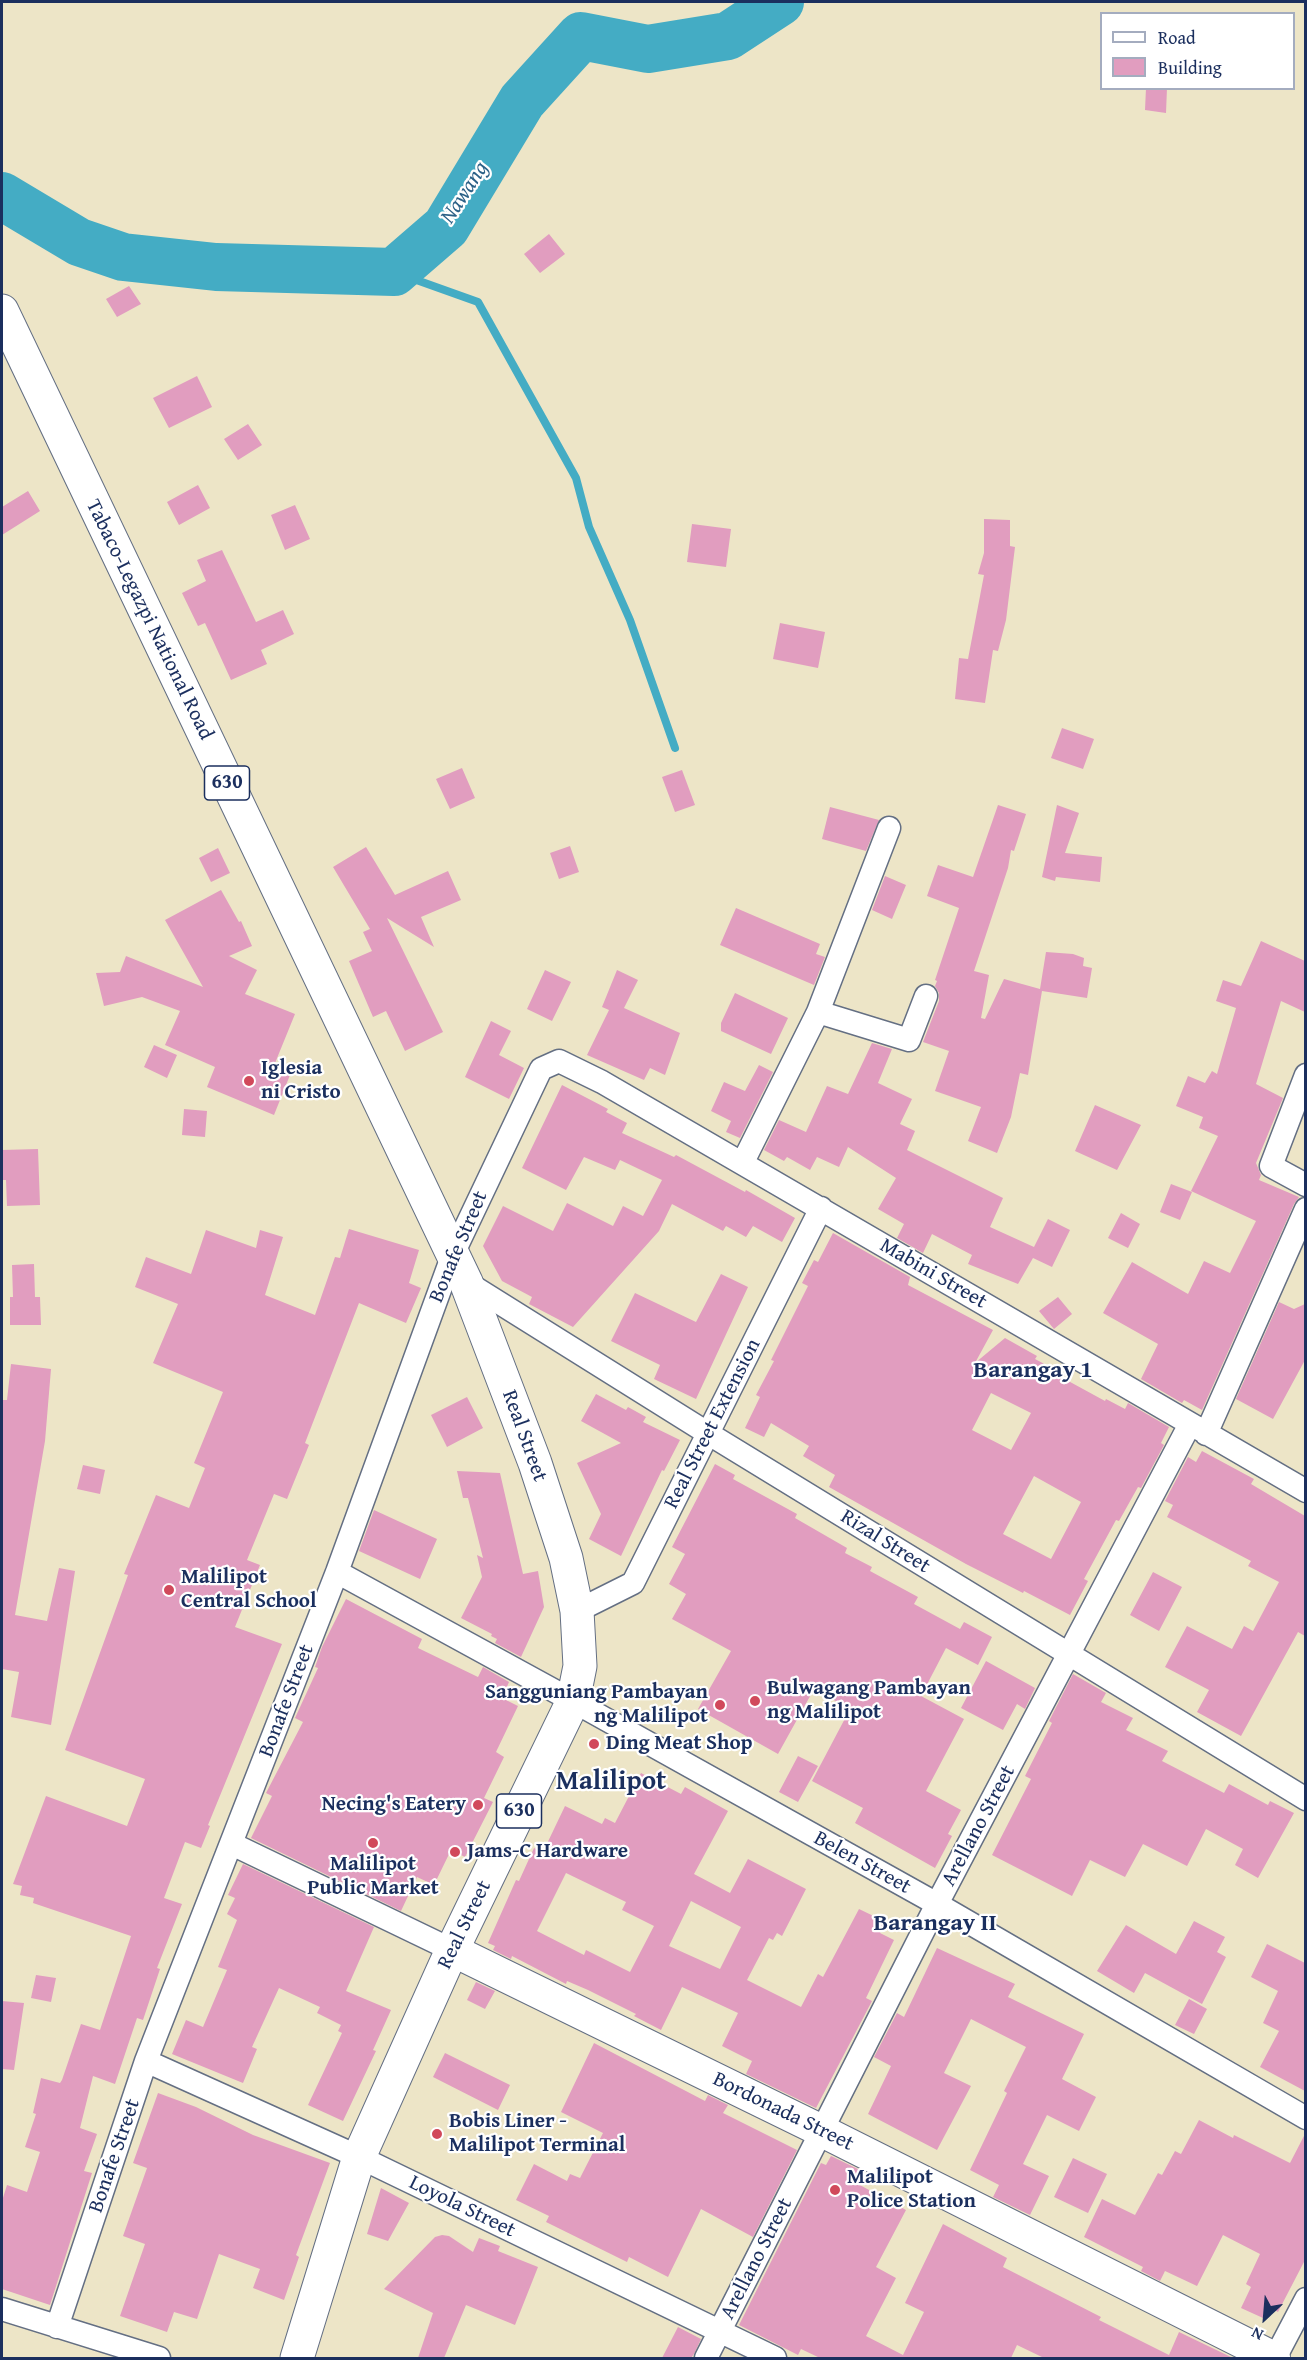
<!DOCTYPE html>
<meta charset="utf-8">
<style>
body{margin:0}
#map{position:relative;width:1307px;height:2360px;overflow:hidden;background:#ede5c7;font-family:"Gentium Book Plus",serif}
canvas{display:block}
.frame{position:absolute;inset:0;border:3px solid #1b2f5e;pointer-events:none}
.legend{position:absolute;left:1100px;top:12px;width:195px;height:78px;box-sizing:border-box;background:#fff;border:2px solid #a4acbf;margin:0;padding:8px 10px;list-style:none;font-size:18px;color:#1b2f5e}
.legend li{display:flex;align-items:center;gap:12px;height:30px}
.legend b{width:30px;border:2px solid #a4acbf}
.north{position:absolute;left:1235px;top:2288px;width:60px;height:60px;-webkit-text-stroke:4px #fff;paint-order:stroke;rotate:206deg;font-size:16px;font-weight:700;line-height:24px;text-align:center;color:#1b2f5e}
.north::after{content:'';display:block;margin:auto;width:21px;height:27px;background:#1b2f5e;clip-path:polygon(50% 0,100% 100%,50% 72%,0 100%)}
</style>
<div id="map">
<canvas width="1307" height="2360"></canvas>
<div class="frame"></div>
<ul class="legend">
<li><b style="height:8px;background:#fff"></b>Road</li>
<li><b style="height:16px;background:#e19dbf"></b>Building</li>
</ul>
<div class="north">N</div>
</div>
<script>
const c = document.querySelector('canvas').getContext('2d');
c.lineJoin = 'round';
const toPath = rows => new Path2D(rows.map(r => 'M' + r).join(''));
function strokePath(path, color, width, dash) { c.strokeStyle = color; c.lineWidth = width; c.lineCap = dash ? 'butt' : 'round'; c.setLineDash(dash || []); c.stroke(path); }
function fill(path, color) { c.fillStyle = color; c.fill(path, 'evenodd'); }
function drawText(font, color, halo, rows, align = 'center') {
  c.font = font + ' "Gentium Book Plus",serif'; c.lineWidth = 4.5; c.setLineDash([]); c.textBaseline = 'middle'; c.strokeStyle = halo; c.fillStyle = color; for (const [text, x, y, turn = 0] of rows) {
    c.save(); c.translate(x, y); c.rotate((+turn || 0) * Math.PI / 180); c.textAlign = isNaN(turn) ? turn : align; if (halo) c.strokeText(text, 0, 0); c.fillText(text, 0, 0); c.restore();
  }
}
const stream = toPath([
 [394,272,478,302,576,478,589,527,630,620,675,748]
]);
const river = toPath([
 [2,196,79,242,123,257,216,267,394,272,446,227,522,101,581,36,648,49,728,36,780,2]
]);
const building = toPath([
 [1146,88,1167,88,1166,113,1145,110],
 [549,234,565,254,540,273,524,254],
 [129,286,141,304,117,317,106,299],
 [197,376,212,407,169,428,153,398],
 [248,424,262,445,238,460,224,439],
 [198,485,210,508,179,525,167,502],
 [28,491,40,511,2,535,2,507],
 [295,505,310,539,285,550,271,515],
 [984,519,1010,520,1010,546,1015,547,1006,620,998,651,993,650,985,703,955,699,959,658,968,659,984,575,978,574,984,553],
 [692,524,731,529,726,567,687,562],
 [222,550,256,622,283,610,294,634,261,650,267,664,231,680,205,623,198,626,182,593,206,581,197,560],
 [780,623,825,632,818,668,773,659],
 [1062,728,1094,739,1083,769,1051,758],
 [462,768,475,798,450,809,436,779],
 [682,770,695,805,675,812,662,777],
 [998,805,1026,814,1014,851,1011,850,1008,868,974,971,989,975,981,1018,985,1019,1004,979,1040,989,1046,952,1073,954,1084,958,1083,966,1092,968,1087,998,1042,991,1028,1075,1020,1073,1011,1117,997,1153,968,1141,981,1107,935,1091,949,1051,923,1042,939,1001,939,993,935,986,937,981,935,980,959,908,927,896,938,865,973,877],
 [1057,805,1079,813,1065,853,1102,857,1100,882,1056,877,1055,881,1042,877],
 [830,807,879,820,866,851,822,839],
 [570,846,579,872,559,879,550,853],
 [366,847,395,895,448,871,461,900,421,917,434,947,387,918,443,1032,405,1051,386,1011,373,1017,349,961,372,951,363,932,370,929,333,867],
 [218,848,230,873,211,882,199,858],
 [885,876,906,885,892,919,872,910],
 [221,890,239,922,241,921,252,946,229,956,257,970,245,994,295,1014,273,1068,290,1075,274,1115,207,1087,215,1067,165,1045,180,1011,142,997,104,1006,96,973,120,972,126,956,203,987,165,920],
 [736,908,820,944,816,954,825,957,814,985,720,945],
 [1261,941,1305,961,1305,1012,1281,1001,1256,1084,1283,1098,1256,1163,1261,1175,1259,1180,1299,1197,1294,1204,1202,1410,1184,1400,1182,1403,1141,1379,1158,1344,1103,1313,1132,1262,1188,1294,1204,1261,1230,1273,1256,1221,1191,1191,1218,1136,1199,1128,1203,1117,1176,1106,1188,1076,1205,1083,1212,1071,1217,1074,1236,1008,1216,1001,1223,980,1241,986],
 [545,970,571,982,552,1021,527,1009],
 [617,970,638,980,624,1008,680,1033,665,1075,650,1068,644,1080,587,1055,609,1010,602,1007],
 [735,993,788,1018,771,1054,721,1031,721,1023],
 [491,1021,511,1031,499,1055,524,1068,509,1099,465,1077],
 [872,1043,892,1049,878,1083,912,1099,900,1124,915,1131,907,1150,1003,1198,990,1227,1034,1247,1048,1219,1070,1230,1052,1267,1033,1258,1018,1284,968,1264,972,1255,932,1234,923,1253,897,1238,904,1224,878,1209,896,1178,848,1147,839,1167,817,1157,810,1170,787,1157,784,1161,764,1150,779,1120,806,1132,827,1086,848,1094],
 [154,1045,177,1055,167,1078,144,1067],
 [759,1065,773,1072,740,1138,726,1132,731,1121,711,1111,724,1082,745,1091],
 [562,1085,608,1109,606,1112,627,1123,622,1133,674,1157,676,1155,745,1192,746,1190,795,1218,782,1242,753,1226,746,1237,726,1226,723,1231,672,1204,659,1231,573,1327,529,1304,532,1297,502,1281,483,1246,503,1206,553,1231,567,1203,613,1226,623,1206,643,1216,662,1180,620,1160,615,1170,584,1157,566,1190,522,1168],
 [1095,1105,1141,1125,1117,1170,1075,1151],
 [184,1109,207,1111,205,1137,182,1135],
 [38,1149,40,1205,7,1206,6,1180,2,1180,2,1150],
 [1171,1184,1192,1192,1180,1220,1160,1212],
 [1121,1213,1140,1224,1128,1248,1108,1238],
 [349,1229,419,1250,409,1283,421,1288,406,1323,359,1303,305,1443,309,1445,287,1499,274,1494,247,1560,260,1565,235,1627,282,1644,208,1825,210,1826,201,1848,185,1842,164,1898,182,1904,157,1968,160,1969,143,2020,137,2018,115,2084,93,2076,80,2128,97,2134,84,2171,92,2173,50,2305,2,2289,2,2201,7,2185,27,2192,40,2152,25,2147,36,2114,33,2113,41,2078,60,2083,62,2080,81,2024,100,2030,131,1936,33,1903,34,1898,20,1895,22,1886,13,1884,46,1796,127,1826,145,1779,65,1750,128,1575,124,1574,156,1495,189,1508,205,1468,194,1463,223,1392,153,1363,178,1304,135,1287,146,1257,191,1274,206,1230,256,1248,260,1230,283,1237,265,1295,315,1315,335,1257,340,1258],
 [833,1233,910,1277,908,1285,993,1330,975,1363,1005,1338,1037,1356,1035,1359,1052,1368,1050,1371,1105,1401,1106,1399,1125,1409,1128,1403,1169,1427,1161,1443,1164,1445,1141,1488,1138,1487,1119,1521,1116,1520,1084,1579,1088,1581,1070,1615,1024,1591,1023,1593,966,1564,829,1487,835,1475,803,1456,809,1446,771,1423,764,1437,745,1428,760,1397,756,1395,774,1361,771,1360,808,1286,802,1283,814,1260,818,1262],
 [991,1393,1031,1413,1011,1450,972,1430],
 [1034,1476,1081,1502,1051,1559,1003,1534],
 [34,1264,35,1297,40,1297,41,1325,10,1325,10,1297,13,1297,12,1265],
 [721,1274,748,1287,696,1399,654,1379,660,1365,611,1341,635,1293,696,1322],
 [1058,1297,1072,1314,1054,1329,1039,1311],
 [1279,1302,1294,1309,1305,1304,1305,1360,1273,1419,1236,1399],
 [11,1364,51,1369,45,1441,15,1615,47,1621,59,1568,75,1571,51,1725,11,1717,19,1672,2,1669,2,1400,7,1400],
 [596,1394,626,1410,628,1407,646,1417,643,1422,680,1440,664,1471,662,1470,621,1556,589,1539,601,1514,577,1463,621,1443,581,1421],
 [467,1397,483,1428,447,1447,431,1415],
 [1202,1451,1254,1479,1251,1484,1305,1516,1305,1636,1298,1632,1241,1736,1197,1712,1209,1690,1165,1667,1187,1626,1232,1649,1244,1626,1253,1631,1279,1582,1248,1566,1251,1561,1167,1517,1173,1505,1165,1501,1188,1457,1196,1462],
 [715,1464,735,1475,733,1479,797,1514,795,1518,847,1548,845,1553,872,1567,870,1571,918,1597,914,1604,960,1629,964,1622,992,1637,978,1665,946,1648,921,1696,964,1719,926,1791,961,1810,948,1834,952,1836,935,1868,855,1823,863,1808,812,1781,850,1709,814,1689,778,1754,698,1709,731,1651,672,1619,686,1594,669,1584,685,1554,672,1547],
 [83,1465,105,1470,100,1494,77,1489],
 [457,1471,500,1473,523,1574,538,1571,544,1607,521,1657,495,1643,497,1639,491,1636,492,1634,461,1618,482,1577,477,1555,483,1558,468,1498,463,1498],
 [374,1510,437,1539,420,1579,359,1551],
 [1153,1572,1182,1587,1159,1631,1130,1615],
 [346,1599,422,1639,418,1648,478,1677,483,1667,509,1682,502,1698,518,1706,496,1752,504,1757,484,1798,493,1802,465,1857,451,1850,434,1885,417,1877,401,1911,251,1838,272,1796,266,1793,303,1722,295,1718,318,1668,315,1667,322,1647],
 [986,1661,1035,1688,1025,1709,1017,1704,1003,1730,961,1708],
 [1073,1674,1106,1693,1101,1702,1133,1718,1126,1730,1168,1751,1162,1761,1224,1793,1229,1784,1268,1805,1270,1801,1294,1813,1258,1878,1235,1865,1243,1849,1206,1829,1187,1866,1143,1844,1125,1877,1090,1860,1072,1896,992,1855,1031,1779,1025,1776,1052,1723,1049,1721],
 [798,1756,818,1766,798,1802,779,1792],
 [641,1773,681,1794,685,1787,728,1811,694,1874,730,1893,748,1859,806,1889,782,1936,777,1933,773,1940,769,1938,747,1980,801,2007,818,1974,823,1977,859,1909,886,1922,880,1933,894,1940,866,1998,872,2001,816,2108,746,2074,752,2061,722,2046,738,2013,682,1987,661,2030,634,2016,636,2014,588,1990,567,1981,566,1984,512,1956,511,1959,493,1950,495,1946,488,1943,516,1880,519,1881,534,1848,543,1852,565,1806,602,1824,605,1818,615,1823],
 [566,1873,626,1902,622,1910,654,1926,630,1972,586,1950,584,1955,537,1931],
 [691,1901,741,1927,720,1969,669,1946],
 [243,1864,374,1927,346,1991,391,2010,373,2050,376,2051,343,2121,308,2105,342,2033,338,2031,341,2025,317,2013,320,2007,279,1988,252,2047,257,2049,243,2083,172,2054,186,2020,203,2027,227,1970,218,1967,237,1920,227,1914,235,1898,228,1895],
 [1194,1921,1225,1937,1217,1952,1226,1957,1202,2004,1145,1973,1134,1993,1097,1971,1126,1925,1176,1954],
 [1267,1944,1305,1963,1305,2091,1260,2067,1279,2031,1263,2023,1278,1991,1251,1977],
 [937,1948,1015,1984,1008,1997,1084,2034,1062,2079,1096,2097,1079,2131,1047,2115,1023,2164,1049,2176,1030,2215,993,2197,999,2185,970,2170,1007,2093,1004,2091,1026,2047,971,2019,944,2073,971,2086,937,2150,868,2114,891,2066,874,2057,897,2013,904,2017],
 [36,1975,56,1978,51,2002,31,1998],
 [476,1982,495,1991,485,2009,467,2000],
 [1189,1999,1207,2009,1194,2034,1175,2025],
 [2,2001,24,2003,14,2070,2,2069],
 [594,2043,705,2101,708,2095,728,2105,723,2113,797,2150,753,2237,701,2209,668,2277,629,2257,627,2262,546,2222,549,2216,516,2200,534,2164,567,2181,570,2174,580,2178,603,2133,561,2112],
 [445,2053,510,2085,498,2110,433,2077],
 [158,2093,196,2107,253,2135,330,2163,296,2255,299,2257,284,2300,253,2288,260,2269,219,2254,197,2319,174,2312,167,2332,120,2316,145,2244,123,2236,147,2168,133,2163],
 [1199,2120,1233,2138,1234,2135,1290,2163,1305,2134,1305,2260,1278,2312,1269,2307,1263,2318,1241,2308,1251,2287,1246,2284,1260,2254,1223,2235,1197,2286,1165,2271,1160,2281,1141,2271,1143,2267,1084,2237,1102,2199,1135,2215,1158,2173,1162,2175,1175,2151,1181,2154],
 [831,2156,864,2172,858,2184,906,2210,876,2267,896,2278,866,2336,903,2355,924,2312,905,2303,943,2224,1007,2258,1003,2267,1101,2317,1099,2320,1169,2355,1179,2332,1233,2358,1044,2358,1017,2345,1011,2358,820,2358,801,2349,798,2355,739,2325,821,2163,826,2165],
 [1073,2158,1107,2174,1088,2213,1054,2197],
 [381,2188,409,2203,388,2241,367,2234],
 [442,2235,449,2236,473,2252,479,2238,500,2246,498,2251,538,2267,515,2325,466,2305,444,2358,418,2358,433,2313,384,2289,435,2237],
 [678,2327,701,2339,694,2354,691,2358,662,2358]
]);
const street = toPath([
 [818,1012,909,1040,926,996],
 [1306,1075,1271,1166,1306,1185],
 [743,1162,818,1012,889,828],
 [466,1282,709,1434,1306,1799],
 [1206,1434,1306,1209],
 [337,1572,573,1701,937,1904,1306,2118],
 [577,1611,633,1583,821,1208],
 [232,1844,452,1950],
 [146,2061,359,2157,775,2358],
 [2,2309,159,2358],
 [57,2327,146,2061,337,1572,453,1254,541,1069,559,1061,602,1082,1306,1491],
 [706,2358,937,1904,1190,1424],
 [1275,2358,1306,2299]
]);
const secondary = toPath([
 [452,1950,822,2131,1274,2358]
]);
const primary = toPath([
 [2,311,466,1282,535,1463,566,1558,577,1611,580,1666,573,1701,452,1950,359,2157,297,2358]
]);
const markers = [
 [249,1081,6,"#d1495b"],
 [169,1590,6,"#d1495b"],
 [755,1701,6,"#d1495b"],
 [720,1705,6,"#d1495b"],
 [594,1744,6,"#d1495b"],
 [478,1805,6,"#d1495b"],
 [373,1843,6,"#d1495b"],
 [455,1852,6,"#d1495b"],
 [437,2134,6,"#d1495b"],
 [835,2190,6,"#d1495b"]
];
const shields = [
 [227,783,45],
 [519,1811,45]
];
const shieldNames = [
 ["630",227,783],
 ["630",519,1811]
];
const streetNames = [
 ["Tabaco-Legazpi National Road",149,620,64],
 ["Bonafe Street",459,1247,-67],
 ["Mabini Street",933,1274,30],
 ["Real Street Extension",713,1424,-63],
 ["Real Street",524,1436,70],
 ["Rizal Street",885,1542,32],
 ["Bonafe Street",287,1701,-69],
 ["Arellano Street",979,1826,-62],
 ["Belen Street",862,1863,29],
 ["Real Street",465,1925,-64],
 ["Bordonada Street",783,2112,26],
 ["Bonafe Street",115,2156,-71],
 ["Loyola Street",462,2207,26],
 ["Arellano Street",757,2259,-63]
];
const poiNames = [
 ["Iglesia",261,1069],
 ["ni Cristo",261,1093],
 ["Malilipot",181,1578],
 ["Central School",181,1602],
 ["Bulwagang Pambayan",767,1689],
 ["ng Malilipot",767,1713],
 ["Sangguniang Pambayan",708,1693,"right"],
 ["ng Malilipot",708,1717,"right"],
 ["Ding Meat Shop",606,1744],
 ["Necing's Eatery",466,1805,"right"],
 ["Jams-C Hardware",467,1852],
 ["Malilipot",373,1865,"center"],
 ["Public Market",373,1889,"center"],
 ["Bobis Liner -",449,2122],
 ["Malilipot Terminal",449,2146],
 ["Malilipot",847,2178],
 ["Police Station",847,2202]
];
const waterNames = [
 ["Nawang",465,193,-57]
];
const quarterNames = [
 ["Barangay 1",1033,1371],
 ["Barangay Ⅱ",935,1924]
];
const districtNames = [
 ["Malilipot",611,1782]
];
strokePath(stream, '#44acc4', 8);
strokePath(river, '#44acc4', 48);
fill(building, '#e19dbf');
strokePath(street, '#646f83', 25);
strokePath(secondary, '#646f83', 34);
strokePath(primary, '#646f83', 35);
strokePath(street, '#fff', 22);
strokePath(secondary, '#fff', 32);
strokePath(primary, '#fff', 33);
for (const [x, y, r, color] of markers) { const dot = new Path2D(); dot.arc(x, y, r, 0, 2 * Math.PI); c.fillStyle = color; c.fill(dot); strokePath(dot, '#fff', 2); }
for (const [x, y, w] of shields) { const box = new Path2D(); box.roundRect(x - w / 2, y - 17, w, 34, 4.5); c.fillStyle = '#fff'; c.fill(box); strokePath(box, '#1b2f5e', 1.5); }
drawText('bold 20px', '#1b2f5e', null, shieldNames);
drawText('21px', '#1b2f5e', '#fff', streetNames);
drawText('bold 21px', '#1b2f5e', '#fff', poiNames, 'left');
drawText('italic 22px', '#2b6187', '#fff', waterNames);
drawText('bold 24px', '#1b2f5e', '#fff', quarterNames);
drawText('bold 27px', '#1b2f5e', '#fff', districtNames);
</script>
